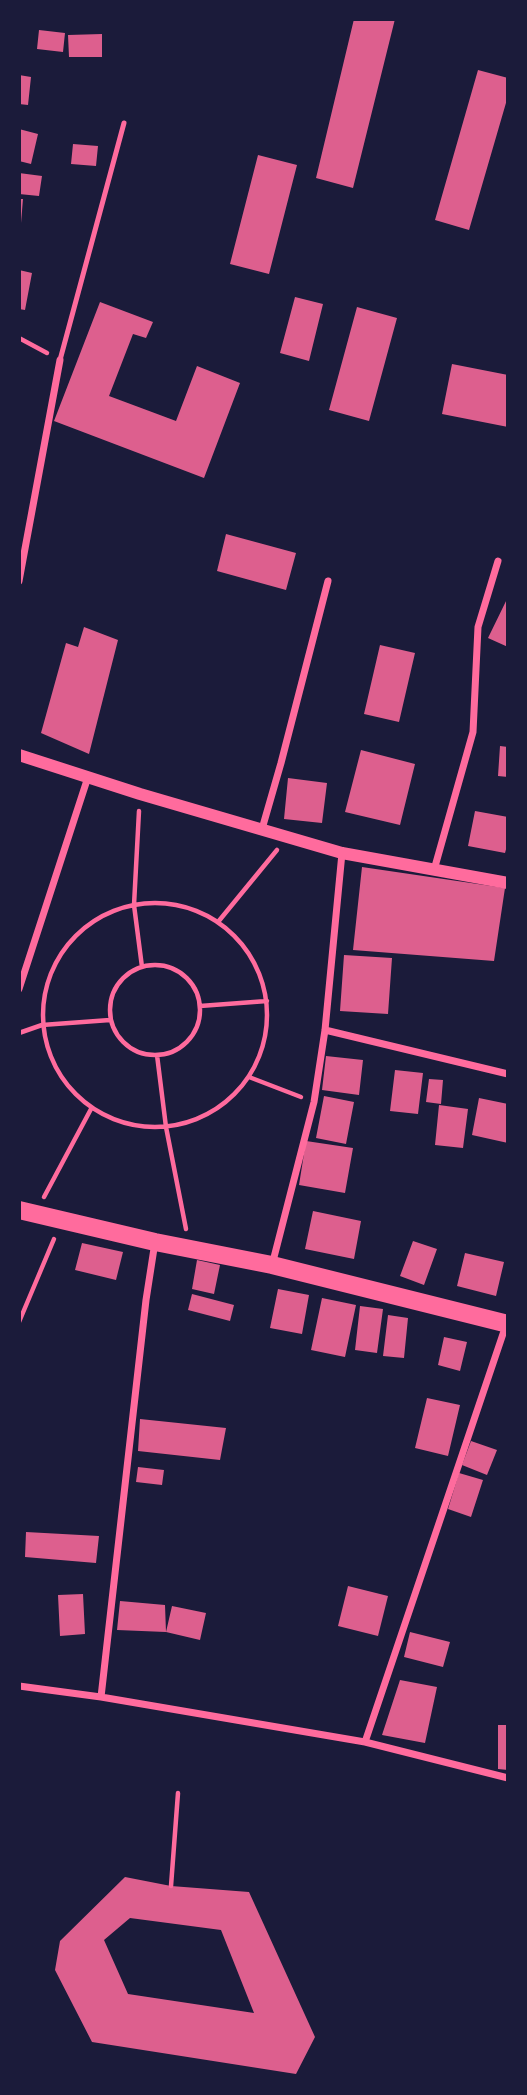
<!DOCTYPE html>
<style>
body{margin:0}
#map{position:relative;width:527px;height:2095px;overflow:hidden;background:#1b1b3a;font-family:"Times New Roman",serif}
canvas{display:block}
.frame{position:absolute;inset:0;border:21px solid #1b1b3a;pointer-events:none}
</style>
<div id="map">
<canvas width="527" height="2095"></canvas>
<div class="frame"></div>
</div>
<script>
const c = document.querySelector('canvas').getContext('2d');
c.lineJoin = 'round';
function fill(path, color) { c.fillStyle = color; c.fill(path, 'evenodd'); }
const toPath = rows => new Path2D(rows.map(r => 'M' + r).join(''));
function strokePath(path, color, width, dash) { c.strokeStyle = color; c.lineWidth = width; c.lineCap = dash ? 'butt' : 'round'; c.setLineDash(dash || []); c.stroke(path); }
const building = toPath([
 [354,19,395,19,353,188,316,178],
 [39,30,65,33,63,52,37,49],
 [102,34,102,57,69,57,68,35],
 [478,70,508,78,508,96,469,230,435,220],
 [19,75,31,77,28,105,19,104],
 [19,129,38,134,31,164,19,161],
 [73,144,98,146,96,166,71,164],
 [258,155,297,165,269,274,230,264],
 [19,173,42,176,39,196,19,194],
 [19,199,23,199,21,223,19,223],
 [19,270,32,273,25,310,19,309],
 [295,297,323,304,309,361,280,353],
 [100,302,153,322,146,338,133,334,109,396,176,421,197,366,240,383,204,478,54,421],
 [357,307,397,318,369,421,329,410],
 [452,364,508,375,508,427,442,414],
 [226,534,296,553,286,590,217,571],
 [508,597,508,647,488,638],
 [84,627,118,640,89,754,41,733,66,643,78,647],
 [380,645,415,653,399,722,364,714],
 [500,746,508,747,508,777,498,776],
 [361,750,415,764,400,825,345,812],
 [288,778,327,783,322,823,284,819],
 [475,811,508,817,508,842,505,853,468,846],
 [362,867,505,888,494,961,353,950],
 [344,955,392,958,388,1014,340,1011],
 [326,1056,363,1060,359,1095,322,1090],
 [395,1070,423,1073,418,1114,390,1111],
 [429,1079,443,1080,441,1104,426,1102],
 [324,1096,354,1102,346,1144,316,1138],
 [479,1098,508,1104,508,1143,472,1135],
 [439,1105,468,1109,463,1148,435,1145],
 [306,1141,353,1148,345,1193,299,1185],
 [313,1211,361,1221,354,1259,305,1249],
 [413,1241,437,1249,424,1285,400,1276],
 [82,1243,123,1252,116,1280,75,1270],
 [465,1253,504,1262,496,1296,457,1286],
 [197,1260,220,1265,214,1294,192,1289],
 [278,1289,309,1295,302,1334,270,1328],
 [192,1294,234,1305,230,1321,188,1310],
 [322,1298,356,1305,345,1357,311,1350],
 [360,1306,383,1309,377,1353,355,1350],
 [388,1315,408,1318,404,1358,383,1356],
 [444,1337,467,1342,460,1371,438,1365],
 [427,1398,460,1405,448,1456,415,1448],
 [140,1419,226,1428,220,1460,138,1451],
 [471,1441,497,1450,487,1475,462,1465],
 [138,1467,164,1470,162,1485,136,1482],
 [459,1473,483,1480,471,1517,448,1509],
 [26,1532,99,1536,96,1563,25,1557],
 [348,1586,388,1596,378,1636,338,1626],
 [83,1594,85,1634,60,1636,58,1595],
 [120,1601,165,1605,166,1632,117,1630],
 [172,1606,206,1613,200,1640,166,1632],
 [410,1632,450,1642,443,1667,404,1657],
 [400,1680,437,1687,425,1743,382,1735],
 [498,1725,508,1725,508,1770,498,1769],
 [125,1877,171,1886,249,1892,315,2037,296,2074,92,2042,55,1970,60,1941],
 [130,1918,221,1930,254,2013,128,1994,104,1940]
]);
const path = toPath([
 [19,338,47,353],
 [139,811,134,905,142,967],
 '43 1015a112 112 0 1 1 224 0a112 112 0 1 1-224 0Z',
 [218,922,277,850],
 '110 1010a45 45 0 1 1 90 0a45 45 0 1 1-90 0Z',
 [200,1006,267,1001],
 [19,1033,42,1025,110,1020],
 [157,1055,166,1127,186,1229],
 [249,1077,301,1097],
 [44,1197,91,1109],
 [19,1322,54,1239],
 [171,1886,178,1793]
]);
const service = toPath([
 [60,360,124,123]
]);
const minor = toPath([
 [19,581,60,360],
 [262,829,281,763,328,581],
 [434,870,473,732,478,627,498,561],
 [19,989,88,777],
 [325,1030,508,1074],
 [272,1265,314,1102,325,1030,342,853],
 [19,1686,101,1697,365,1742,508,1778],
 [101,1697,146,1300,155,1242],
 [365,1742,506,1325]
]);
const tertiary = toPath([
 [19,755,140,794,342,853,508,883]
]);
const primary = toPath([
 [19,1210,155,1242,272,1265,508,1324]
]);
fill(building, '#dd5f8e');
strokePath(path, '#ff6b9d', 4.5);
strokePath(service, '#ff6b9d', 5);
strokePath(minor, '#ff6b9d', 7);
strokePath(tertiary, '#ff6b9d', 12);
strokePath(primary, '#ff6b9d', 18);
</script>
